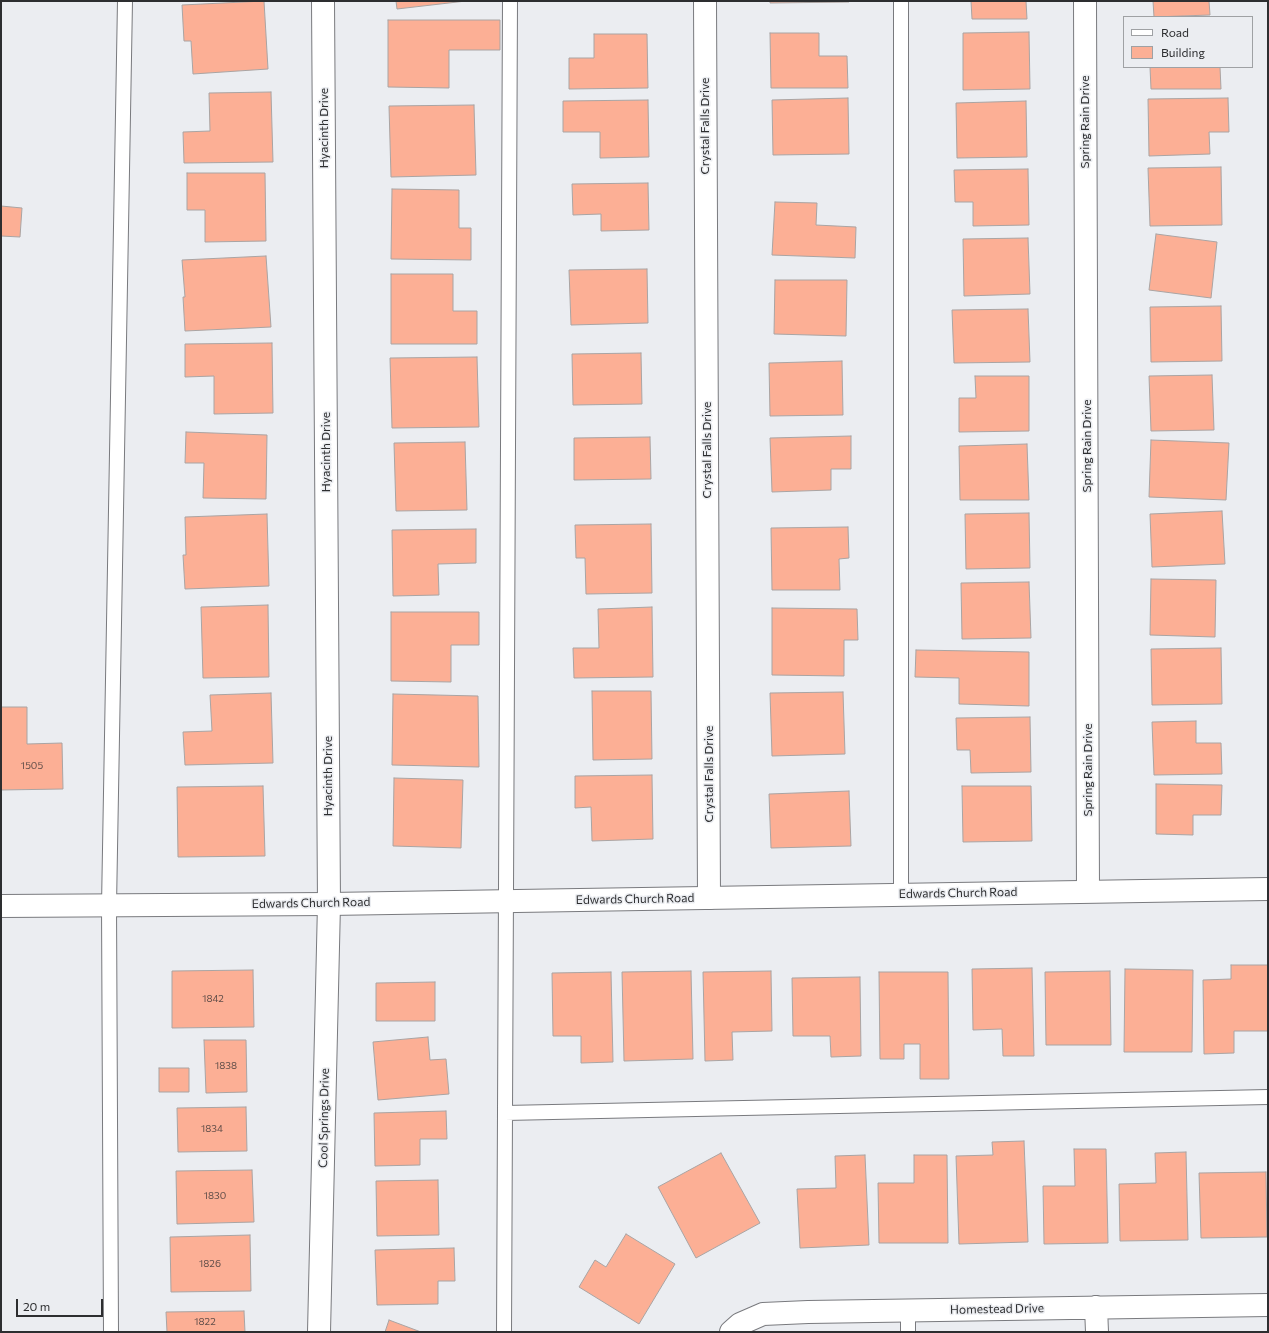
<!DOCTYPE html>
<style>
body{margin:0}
#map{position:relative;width:1269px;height:1333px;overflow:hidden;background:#ebedf1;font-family:Commissioner,sans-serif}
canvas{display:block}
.frame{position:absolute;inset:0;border:2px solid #2d2e30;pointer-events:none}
.legend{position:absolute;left:1123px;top:16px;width:130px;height:52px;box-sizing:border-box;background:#ebedf1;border:1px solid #9fa1a4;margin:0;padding:5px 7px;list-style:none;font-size:12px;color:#2d2e30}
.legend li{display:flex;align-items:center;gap:8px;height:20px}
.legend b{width:20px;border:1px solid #9fa1a4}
.scale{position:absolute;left:16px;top:1299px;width:87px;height:18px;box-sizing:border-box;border:2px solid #2d2e30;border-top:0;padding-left:5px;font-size:12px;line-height:14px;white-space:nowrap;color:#2d2e30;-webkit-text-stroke:3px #ebedf1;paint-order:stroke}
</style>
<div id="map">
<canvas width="1269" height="1333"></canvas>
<div class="frame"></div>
<ul class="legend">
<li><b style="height:5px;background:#fff"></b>Road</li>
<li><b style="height:11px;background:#fcaf95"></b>Building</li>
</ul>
<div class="scale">20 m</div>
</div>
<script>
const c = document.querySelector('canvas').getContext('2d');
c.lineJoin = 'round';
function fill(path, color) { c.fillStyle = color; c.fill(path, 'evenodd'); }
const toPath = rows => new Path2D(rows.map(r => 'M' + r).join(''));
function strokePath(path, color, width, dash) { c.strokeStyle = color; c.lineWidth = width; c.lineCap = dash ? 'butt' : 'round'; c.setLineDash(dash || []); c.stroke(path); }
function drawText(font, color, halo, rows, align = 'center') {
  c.font = font + ' Commissioner,sans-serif'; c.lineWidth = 3; c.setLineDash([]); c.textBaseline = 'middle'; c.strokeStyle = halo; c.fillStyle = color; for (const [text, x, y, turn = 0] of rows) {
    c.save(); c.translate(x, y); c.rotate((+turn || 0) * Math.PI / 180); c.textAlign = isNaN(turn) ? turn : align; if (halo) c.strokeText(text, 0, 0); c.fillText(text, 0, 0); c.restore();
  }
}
const building = toPath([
 [264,1,268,69,193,74,191,41,184,41,182,5,264,1],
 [396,1,466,1,397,9,396,1],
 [770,1,849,1,849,2,770,3,770,1],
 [971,1,1026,1,1027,19,972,19,971,1],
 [1153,1,1209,1,1210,15,1154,17,1153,1],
 [388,20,500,20,500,50,449,50,449,88,388,87,388,20],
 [1029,32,1030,89,963,90,963,33,1029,32],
 [770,33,819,33,819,56,847,56,848,88,771,88,770,33],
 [594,34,647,34,648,88,569,89,569,58,594,58,594,34],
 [1150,67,1220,67,1221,89,1151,89,1150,67],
 [271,92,273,162,184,163,183,132,210,131,209,93,271,92],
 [848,98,849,154,773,155,772,100,848,98],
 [1228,98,1229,132,1209,132,1210,154,1149,156,1148,99,1228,98],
 [648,100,649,157,600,158,600,132,563,132,563,101,648,100],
 [1026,101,1027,157,957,158,956,103,1026,101],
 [474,105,476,175,391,177,389,106,474,105],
 [1221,167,1222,225,1150,226,1148,168,1221,167],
 [1028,169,1029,225,973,226,973,202,955,202,954,170,1028,169],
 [187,173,265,173,266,241,205,242,205,210,187,210,187,173],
 [648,183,649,230,601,231,601,214,573,215,572,184,648,183],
 [392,189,459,190,459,228,471,228,471,260,391,259,392,189],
 [775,202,817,203,816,225,856,227,855,258,772,255,775,202],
 [1,206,22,208,20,237,1,236,1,206],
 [1156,234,1217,242,1211,298,1149,290,1156,234],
 [1028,238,1030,294,964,296,963,239,1028,238],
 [266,256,271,327,185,331,183,297,185,297,182,260,266,256],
 [647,269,648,323,571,325,569,270,647,269],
 [391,274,453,274,453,311,477,311,477,344,391,344,391,274],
 [775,280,847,280,846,336,774,334,775,280],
 [1221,306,1222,361,1151,362,1150,307,1221,306],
 [1028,309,1030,362,954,363,952,310,1028,309],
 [272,343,273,413,214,414,214,376,185,377,185,344,272,343],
 [641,353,642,404,573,405,572,354,641,353],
 [477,357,479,427,392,428,390,358,477,357],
 [842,361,843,415,770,416,769,363,842,361],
 [1212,375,1214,430,1151,431,1149,376,1212,375],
 [975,376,1029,376,1029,431,959,432,959,398,976,398,975,376],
 [186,432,267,435,266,499,203,498,204,463,185,463,186,432],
 [851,436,851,469,831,469,831,490,772,492,770,438,851,436],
 [650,437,651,479,574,480,574,438,650,437],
 [1151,440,1229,443,1226,500,1149,497,1151,440],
 [465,442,467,510,396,511,394,443,465,442],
 [1027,444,1029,500,960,500,959,446,1027,444],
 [1222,511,1225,564,1152,567,1150,514,1222,511],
 [1029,513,1030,568,966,569,965,514,1029,513],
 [267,514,269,586,185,589,183,555,186,555,185,517,267,514],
 [651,524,652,593,586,594,585,558,576,558,575,525,651,524],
 [848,527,849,558,839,559,840,590,772,590,771,528,848,527],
 [476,529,476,563,438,564,439,595,393,596,392,530,476,529],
 [1151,579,1216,580,1215,637,1150,635,1151,579],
 [1029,582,1031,638,962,639,961,583,1029,582],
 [268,605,269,677,203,678,201,607,268,605],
 [652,607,653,677,574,678,573,648,599,648,598,609,652,607],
 [772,608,857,609,858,640,844,640,844,676,772,675,772,608],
 [391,612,479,612,479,645,451,645,451,682,391,681,391,612],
 [1221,648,1222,704,1152,705,1151,649,1221,648],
 [916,650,1029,652,1029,706,959,704,959,678,915,677,916,650],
 [592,691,651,691,652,759,593,760,592,691],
 [843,692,845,754,772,756,770,693,843,692],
 [271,693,273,763,185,765,183,732,212,731,210,695,271,693],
 [393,694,478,696,479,767,392,765,393,694],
 [1,707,27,707,27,744,62,743,63,789,1,790,1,707],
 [1030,717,1031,772,971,773,970,750,957,750,956,718,1030,717],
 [1196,721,1196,743,1221,743,1222,774,1154,775,1152,722,1196,721],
 [652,775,653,839,592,841,591,807,575,808,575,776,652,775],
 [394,778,463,780,461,848,393,846,394,778],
 [1156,784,1222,785,1221,815,1193,815,1193,835,1156,834,1156,784],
 [263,786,265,856,178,857,177,787,263,786],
 [962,786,1031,786,1032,841,963,842,962,786],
 [849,791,851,846,771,848,769,794,849,791],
 [1231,965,1268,965,1268,1031,1234,1031,1234,1053,1204,1054,1203,980,1231,979,1231,965],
 [1032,968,1034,1056,1003,1056,1002,1029,973,1030,972,969,1032,968],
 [1125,969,1193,970,1192,1052,1124,1052,1125,969],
 [253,970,254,1027,172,1028,172,971,253,970],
 [691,971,693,1059,624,1061,622,972,691,971],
 [771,971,772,1031,732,1032,733,1060,705,1061,703,972,771,971],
 [1110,971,1111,1045,1046,1045,1045,972,1110,971],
 [611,972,613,1062,581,1063,581,1036,553,1036,552,973,611,972],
 [879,972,948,972,949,1079,920,1079,920,1044,904,1044,904,1059,880,1059,879,972],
 [860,977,861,1056,831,1057,830,1036,793,1036,792,978,860,977],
 [435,982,435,1021,376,1021,376,983,435,982],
 [428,1037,430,1060,446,1059,449,1094,378,1100,373,1042,428,1037],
 [204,1040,246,1040,247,1092,206,1093,204,1040],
 [159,1068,189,1068,189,1092,159,1092,159,1068],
 [246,1107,247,1151,178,1152,177,1108,246,1107],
 [446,1111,447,1139,420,1139,420,1165,375,1166,374,1113,446,1111],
 [1024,1141,1028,1242,959,1244,956,1156,993,1155,992,1142,1024,1141],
 [1074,1149,1106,1149,1108,1243,1044,1244,1043,1186,1075,1186,1074,1149],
 [1186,1152,1188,1240,1120,1241,1119,1184,1156,1183,1155,1153,1186,1152],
 [721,1153,760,1223,696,1258,658,1187,721,1153],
 [865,1155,869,1245,800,1248,797,1189,836,1188,835,1156,865,1155],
 [914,1155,947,1155,948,1243,879,1243,878,1183,914,1183,914,1155],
 [252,1170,254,1222,177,1224,176,1171,252,1170],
 [1266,1172,1267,1237,1201,1238,1199,1173,1266,1172],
 [438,1180,439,1235,377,1236,376,1181,438,1180],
 [626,1234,675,1264,639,1324,579,1287,595,1260,606,1267,626,1234],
 [250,1235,251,1291,171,1292,170,1237,250,1235],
 [454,1248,455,1281,438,1281,438,1304,377,1305,375,1250,454,1248],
 [244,1311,245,1332,167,1332,166,1312,244,1311],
 [389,1320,421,1332,385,1332,389,1320]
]);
const lane = toPath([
 [901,1,901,894],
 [505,1113,1268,1097],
 [111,1332,109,905,125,1],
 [504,1332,510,1],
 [908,1332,908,1310]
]);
const street = toPath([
 [705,1,709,898],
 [1085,1,1088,891],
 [1096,1307,1097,1332],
 [319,1332,329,904,323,1],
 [731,1332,740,1324,763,1314,808,1312,1268,1305]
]);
const secondary = toPath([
 [1,906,329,904,1268,889]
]);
const numberNames = [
 ["1505",32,766],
 ["1842",213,999],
 ["1838",226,1066],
 ["1834",212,1129],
 ["1830",215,1196],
 ["1826",210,1264],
 ["1822",205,1322]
];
const streetNames = [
 ["Spring Rain Drive",1085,122,-90],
 ["Crystal Falls Drive",705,126,-90],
 ["Hyacinth Drive",324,128,-90],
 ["Spring Rain Drive",1087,446,-90],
 ["Crystal Falls Drive",707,450,-90],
 ["Hyacinth Drive",326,452,-90],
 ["Spring Rain Drive",1088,770,-90],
 ["Crystal Falls Drive",709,774,-90],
 ["Hyacinth Drive",328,776,-90],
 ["Edwards Church Road",958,893,-1],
 ["Edwards Church Road",635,899,-1],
 ["Edwards Church Road",311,903,-1],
 ["Cool Springs Drive",324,1118,-89],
 ["Homestead Drive",997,1309,-1]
];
fill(building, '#fcaf95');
strokePath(building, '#a9a4a3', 1);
strokePath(lane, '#797a7e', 16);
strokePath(street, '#797a7e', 24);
strokePath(secondary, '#797a7e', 24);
strokePath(lane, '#fff', 14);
strokePath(street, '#fff', 22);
strokePath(secondary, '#fff', 22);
drawText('10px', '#614e49', null, numberNames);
drawText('12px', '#2d2e30', '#ebedf1', streetNames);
</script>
